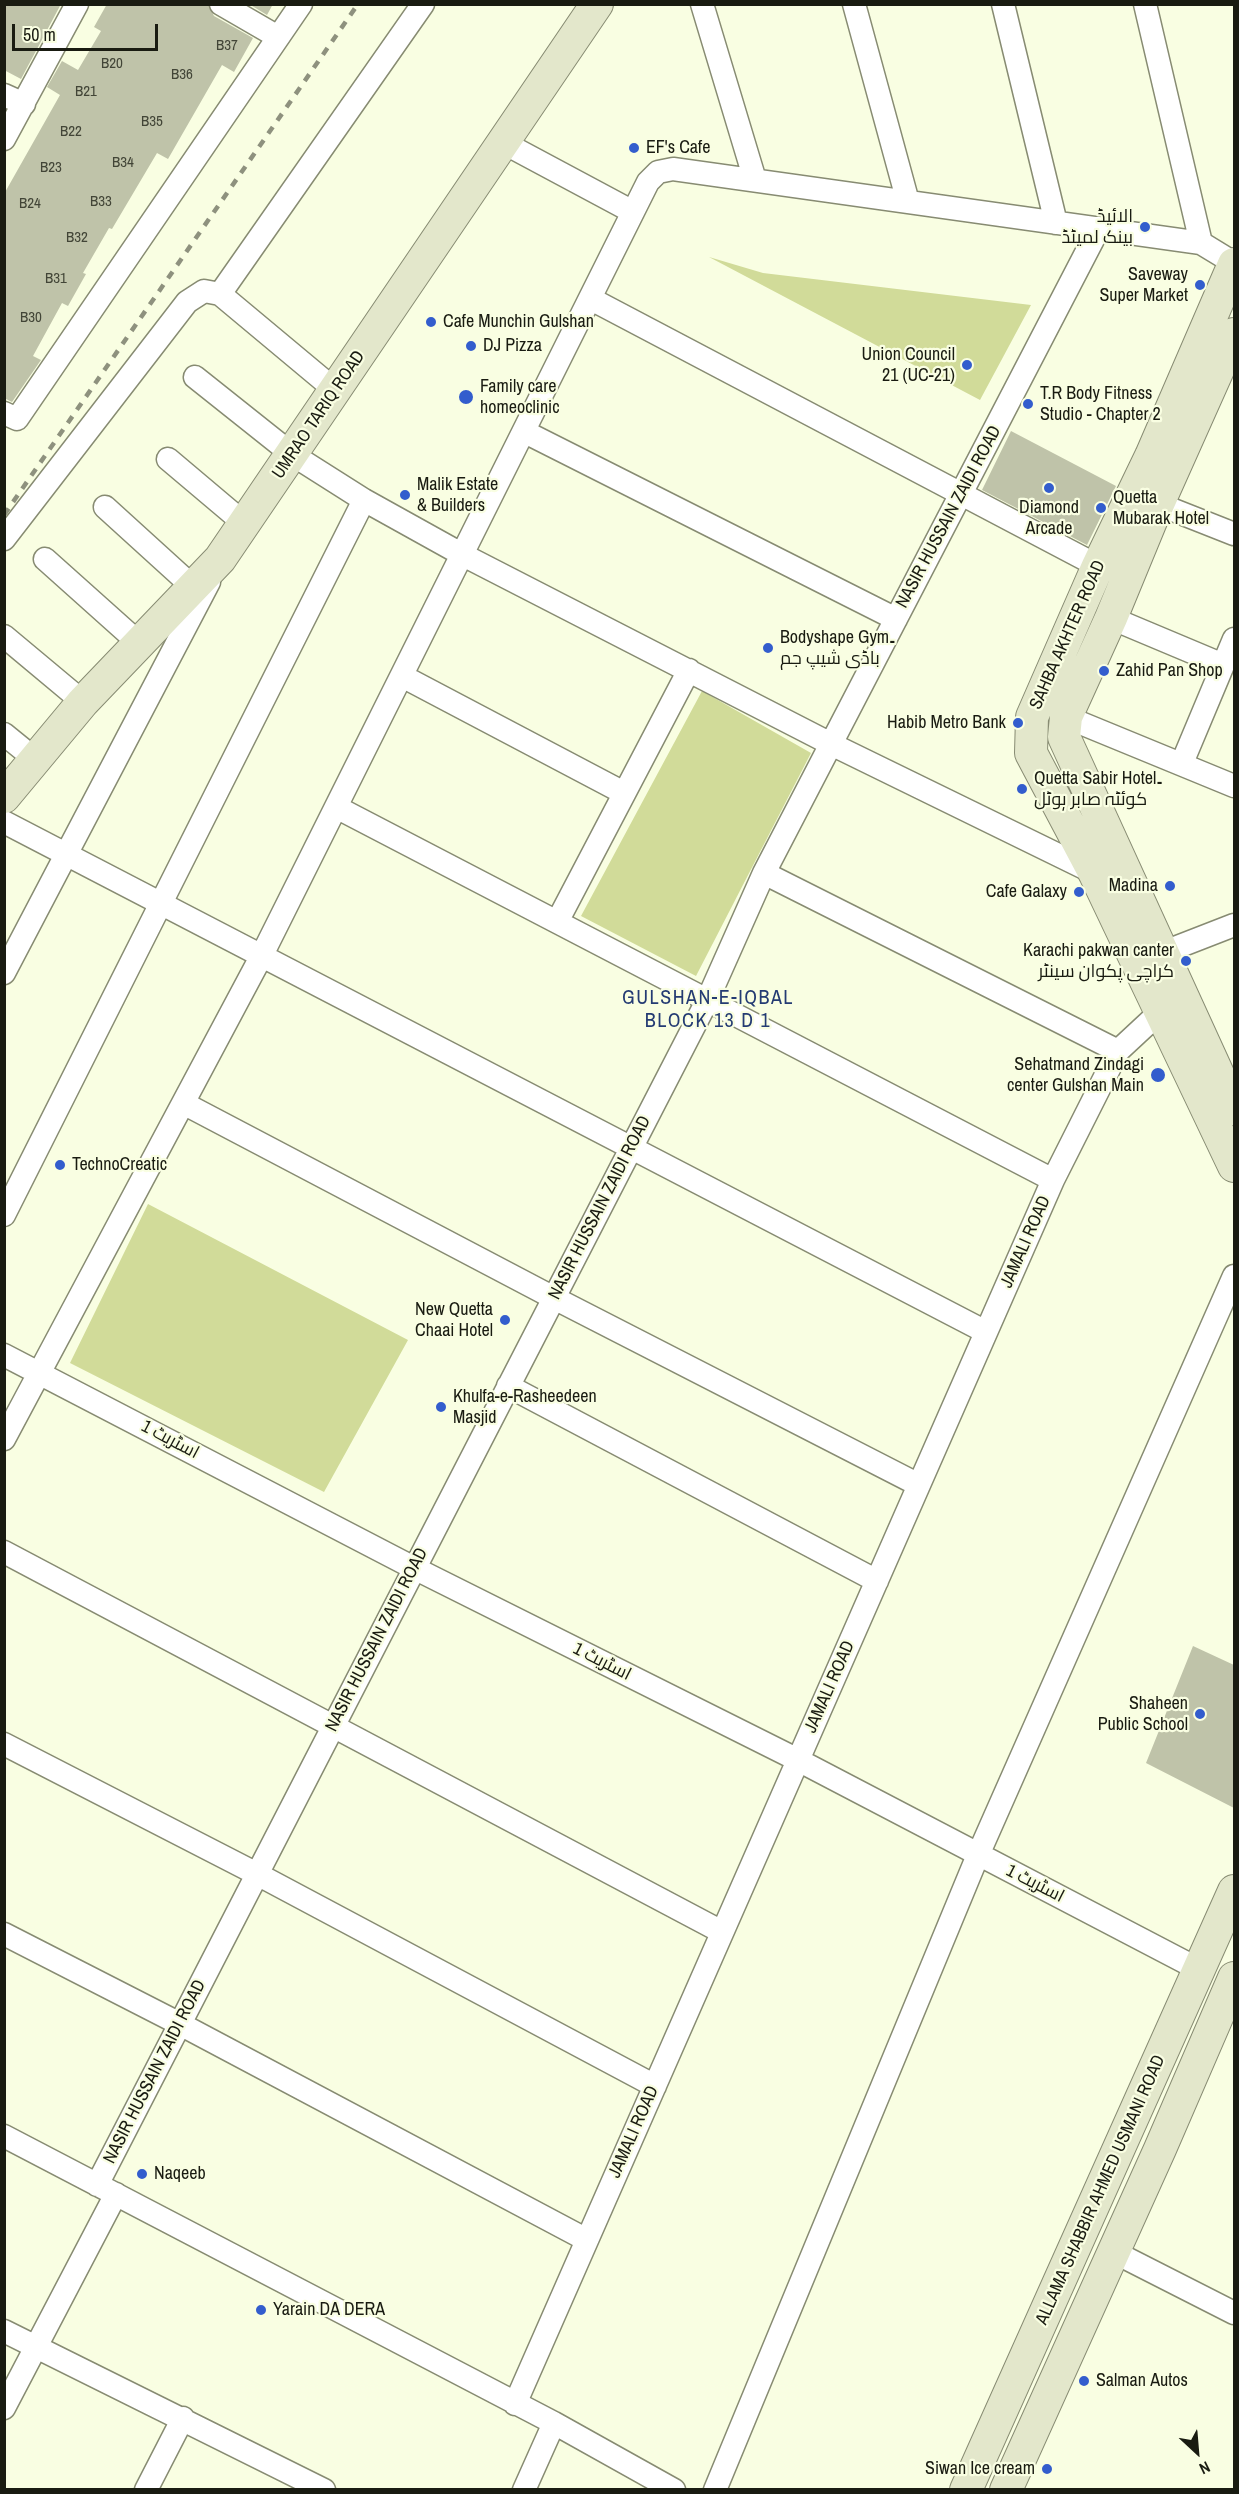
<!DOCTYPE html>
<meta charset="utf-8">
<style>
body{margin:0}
#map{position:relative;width:1239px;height:2494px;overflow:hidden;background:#f9fee2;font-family:"Archivo Narrow",sans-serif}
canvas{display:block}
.frame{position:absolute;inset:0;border:6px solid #191b11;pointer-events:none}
.north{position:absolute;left:1167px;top:2422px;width:60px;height:60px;-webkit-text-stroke:4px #f9fee2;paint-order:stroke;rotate:154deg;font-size:16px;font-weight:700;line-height:24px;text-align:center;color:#191b11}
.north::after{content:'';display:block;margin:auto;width:21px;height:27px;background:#191b11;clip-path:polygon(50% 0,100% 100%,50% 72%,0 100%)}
.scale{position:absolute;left:12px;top:24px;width:146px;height:27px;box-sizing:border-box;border:3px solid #191b11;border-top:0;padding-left:8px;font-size:18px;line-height:21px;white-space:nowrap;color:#191b11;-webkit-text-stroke:4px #f9fee2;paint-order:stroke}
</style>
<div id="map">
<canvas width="1239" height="2494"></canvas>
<div class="frame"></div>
<div class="north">N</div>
<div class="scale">50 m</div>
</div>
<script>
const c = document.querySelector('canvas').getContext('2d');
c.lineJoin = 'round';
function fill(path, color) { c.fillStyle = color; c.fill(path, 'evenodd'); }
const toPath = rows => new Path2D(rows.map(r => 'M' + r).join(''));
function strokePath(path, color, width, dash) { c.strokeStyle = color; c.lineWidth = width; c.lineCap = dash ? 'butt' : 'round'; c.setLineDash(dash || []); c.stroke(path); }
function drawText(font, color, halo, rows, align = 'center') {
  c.font = font + ' "Archivo Narrow",Cairo,sans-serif'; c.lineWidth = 4.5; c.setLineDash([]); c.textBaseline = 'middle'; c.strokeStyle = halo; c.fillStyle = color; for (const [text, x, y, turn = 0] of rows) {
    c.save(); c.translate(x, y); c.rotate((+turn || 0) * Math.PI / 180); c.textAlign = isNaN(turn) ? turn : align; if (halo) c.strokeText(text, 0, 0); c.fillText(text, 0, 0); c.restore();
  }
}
const green = toPath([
 [709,257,763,273,1031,305,980,400],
 [702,691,811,753,696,976,581,916],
 [148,1204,408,1340,324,1492,70,1363]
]);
const building = toPath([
 [4,4,61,4,21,79,4,70],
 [107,4,208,4,214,16,253,38,234,72,222,65,168,159,157,153,112,229,109,228,83,273,86,274,68,306,62,303,33,356,41,360,12,402,4,398,4,194,60,95,47,87,62,61,78,70,101,31,94,27],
 [249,4,273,4,267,15],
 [1011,431,1116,486,1087,545,982,490],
 [1193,1646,1234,1665,1234,1808,1146,1763]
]);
const street = toPath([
 [221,4,278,37],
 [702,4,755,180],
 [854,4,908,202],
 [1003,4,1056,223],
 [1145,4,1201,243],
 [4,95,24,104],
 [4,139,77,4],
 [504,143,633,212],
 [220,294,423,4],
 [591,299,1098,566],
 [195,377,293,455,364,500,463,555,831,744,1097,874],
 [4,413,17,419,301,4],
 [525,432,896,619],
 [168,459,245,524],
 [1158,504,1234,534],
 [105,507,193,587],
 [4,539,187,302,204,291,220,294,335,390],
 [45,559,140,644],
 [1111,618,1223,665],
 [4,636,83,702],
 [402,676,624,793],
 [1066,717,1234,786],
 [4,734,36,760],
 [1182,763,1234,639],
 [336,807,1053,1180],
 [4,822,986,1332],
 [764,873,1118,1051],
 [557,922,689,670],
 [1162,953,1234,925],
 [4,973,209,582],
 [183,1103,554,1298,919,1485],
 [4,1215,364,500],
 [4,1355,414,1568,798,1760,1200,1970],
 [508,1386,877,1581],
 [4,1439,262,955,633,212,648,182,658,172,673,169,1201,243,1234,263],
 [4,1552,722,1932],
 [4,1744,257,1874,655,2086],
 [4,1934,180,2024,587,2240],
 [4,2136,554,2423,674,2490],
 [97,2185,707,1001,764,873,1099,228],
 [1114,2252,1234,2313],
 [4,2331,324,2490],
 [515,2404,1053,1180,1118,1051,1160,1012,1173,1007],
 [4,2408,116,2194],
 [146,2490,183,2418],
 [524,2490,554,2423],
 [715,2490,978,1855,1234,1276]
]);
const secondary = toPath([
 [1234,264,1151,456,1098,566,1032,717,1031,753,1095,874,1234,1166],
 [1234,334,1158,504,1111,618,1066,717,1064,737,1234,1109],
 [4,797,83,702,220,559,597,4],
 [966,2490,1234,1891],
 [1006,2490,1160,2149,1234,1978]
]);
const rail = toPath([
 [4,515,358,4]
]);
const markers = [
 [634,148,6,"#335dcd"],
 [1145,227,6,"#335dcd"],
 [1200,285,6,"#335dcd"],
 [431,322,6,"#335dcd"],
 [471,346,6,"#335dcd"],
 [967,365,6,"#335dcd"],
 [466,397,8,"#335dcd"],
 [1028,404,6,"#335dcd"],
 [1049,488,6,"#335dcd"],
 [405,495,6,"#335dcd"],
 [1101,508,6,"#335dcd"],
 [768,648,6,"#335dcd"],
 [1104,671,6,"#335dcd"],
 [1018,723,6,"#335dcd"],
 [1022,789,6,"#335dcd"],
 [1170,886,6,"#335dcd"],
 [1079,892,6,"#335dcd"],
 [1186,961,6,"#335dcd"],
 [1158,1075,8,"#335dcd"],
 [60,1165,6,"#335dcd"],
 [505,1320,6,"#335dcd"],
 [441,1407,6,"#335dcd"],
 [1200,1714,6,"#335dcd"],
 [142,2174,6,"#335dcd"],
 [261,2310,6,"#335dcd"],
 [1084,2381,6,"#335dcd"],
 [1047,2469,6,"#335dcd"]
];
const numberNames = [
 ["B37",227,46],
 ["B20",112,64],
 ["B36",182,75],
 ["B21",86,92],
 ["B35",152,122],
 ["B22",71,132],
 ["B34",123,163],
 ["B23",51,168],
 ["B33",101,202],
 ["B24",30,204],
 ["B32",77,238],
 ["B31",56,279],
 ["B30",31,318]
];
const poiNames = [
 ["EF's Cafe",646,148],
 ["الائیڈ",1133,217,"right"],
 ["بینک لمیٹڈ",1133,238,"right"],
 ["Saveway",1188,275,"right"],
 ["Super Market",1188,296,"right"],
 ["Cafe Munchin Gulshan",443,322],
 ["DJ Pizza",483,346],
 ["Union Council",955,355,"right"],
 ["21 (UC-21)",955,376,"right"],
 ["Family care",480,387],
 ["homeoclinic",480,408],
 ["T.R Body Fitness",1040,394],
 ["Studio - Chapter 2",1040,415],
 ["Malik Estate",417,485],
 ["& Builders",417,506],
 ["Quetta",1113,498],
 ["Mubarak Hotel",1113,519],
 ["Diamond",1049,508,"center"],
 ["Arcade",1049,529,"center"],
 ["Bodyshape Gym۔",780,638],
 ["باڈی شیپ جم",780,659],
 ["Zahid Pan Shop",1116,671],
 ["Habib Metro Bank",1006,723,"right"],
 ["Quetta Sabir Hotel۔",1034,779],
 ["کوئٹہ صابر ہوٹل",1034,800],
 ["Madina",1158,886,"right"],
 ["Cafe Galaxy",1067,892,"right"],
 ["Karachi pakwan canter",1174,951,"right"],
 ["کراچی پکوان سینٹر",1174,972,"right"],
 ["Sehatmand Zindagi",1144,1065,"right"],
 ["center Gulshan Main",1144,1086,"right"],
 ["TechnoCreatic",72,1165],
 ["New Quetta",493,1310,"right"],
 ["Chaai Hotel",493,1331,"right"],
 ["Khulfa-e-Rasheedeen",453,1397],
 ["Masjid",453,1418],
 ["Shaheen",1188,1704,"right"],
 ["Public School",1188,1725,"right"],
 ["Naqeeb",154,2174],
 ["Yarain DA DERA",273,2310],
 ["Salman Autos",1096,2381],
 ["Siwan Ice cream",1035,2469,"right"]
];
const streetNames = [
 ["UMRAO TARIQ ROAD",319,415,-56],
 ["NASIR HUSSAIN ZAIDI ROAD",949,517,-62],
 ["SAHBA AKHTER ROAD",1068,635,-66],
 ["NASIR HUSSAIN ZAIDI ROAD",600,1208,-63],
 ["JAMALI ROAD",1026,1242,-66],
 ["اسٹریٹ 1",170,1440,28],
 ["NASIR HUSSAIN ZAIDI ROAD",377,1640,-63],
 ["اسٹریٹ 1",602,1662,27],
 ["JAMALI ROAD",830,1687,-66],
 ["اسٹریٹ 1",1035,1884,27],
 ["NASIR HUSSAIN ZAIDI ROAD",155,2072,-63],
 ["JAMALI ROAD",634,2132,-66],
 ["ALLAMA SHABBIR AHMED USMANI ROAD",1101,2190,-66]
];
const neighbourhoodNames = [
 ["GULSHAN-E-IQBAL",708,999],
 ["BLOCK 13 D 1",708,1022]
];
fill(green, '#d1db99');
fill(building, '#bfc3a9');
strokePath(street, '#878b72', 25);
strokePath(secondary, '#878b72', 34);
strokePath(street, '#fff', 22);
strokePath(secondary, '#e3e7cb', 32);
strokePath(rail, '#8e917e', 4.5, [8, 8]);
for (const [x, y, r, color] of markers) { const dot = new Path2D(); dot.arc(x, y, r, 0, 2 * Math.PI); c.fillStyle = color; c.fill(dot); strokePath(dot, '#f9fee2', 2); }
drawText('15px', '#424537', null, numberNames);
drawText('18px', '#191b11', '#f9fee2', poiNames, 'left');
drawText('18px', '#191b11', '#f9fee2', streetNames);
c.letterSpacing = '1.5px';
drawText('20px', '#243b73', '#f9fee2', neighbourhoodNames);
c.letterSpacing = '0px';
</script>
